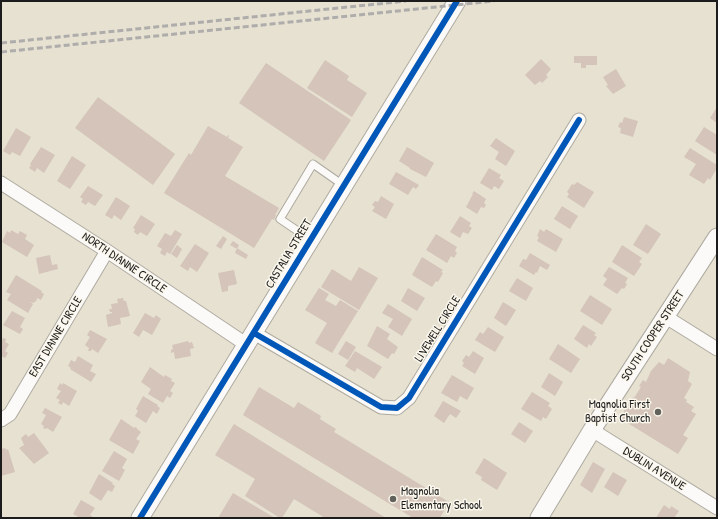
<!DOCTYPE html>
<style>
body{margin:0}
#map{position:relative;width:718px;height:519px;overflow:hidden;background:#e7e1d1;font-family:"Patrick Hand",sans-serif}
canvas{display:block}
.frame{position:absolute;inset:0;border:2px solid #1c1c1c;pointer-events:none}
</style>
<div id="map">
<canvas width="718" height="519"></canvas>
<div class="frame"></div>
</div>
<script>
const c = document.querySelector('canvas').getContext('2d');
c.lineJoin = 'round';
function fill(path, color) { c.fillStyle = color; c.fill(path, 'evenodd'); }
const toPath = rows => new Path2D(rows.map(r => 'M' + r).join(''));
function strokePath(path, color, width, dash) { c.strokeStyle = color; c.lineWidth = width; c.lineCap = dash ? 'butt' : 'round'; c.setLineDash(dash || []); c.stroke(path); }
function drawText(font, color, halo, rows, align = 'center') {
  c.font = font + ' "Patrick Hand",sans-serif'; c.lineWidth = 3; c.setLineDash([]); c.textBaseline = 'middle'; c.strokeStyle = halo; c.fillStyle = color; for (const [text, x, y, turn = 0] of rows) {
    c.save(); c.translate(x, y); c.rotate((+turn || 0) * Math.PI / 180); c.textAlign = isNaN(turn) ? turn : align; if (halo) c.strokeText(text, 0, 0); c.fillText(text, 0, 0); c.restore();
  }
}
const building = toPath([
 [574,56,597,56,597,65,586,65,586,68,581,68,581,63,574,63],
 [541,59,551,69,546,75,548,77,542,83,540,81,535,85,525,75],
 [325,60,349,76,347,80,367,93,352,117,307,88],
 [266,63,351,120,324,161,239,103],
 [616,69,626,86,613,94,606,86,608,85,603,77],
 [98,97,175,154,153,185,75,128],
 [717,107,717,123,710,118],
 [624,117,638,121,633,137,620,133,621,128,618,127,620,122,622,123],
 [208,126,227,137,228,135,229,136,228,138,243,147,225,176,279,208,275,215,276,215,274,220,272,219,254,248,164,193,189,153,191,155],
 [704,127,717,135,717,155,695,141],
 [16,128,31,137,20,156,12,152,10,155,3,151],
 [496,138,515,151,506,166,495,159,499,152,490,146],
 [41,147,55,155,44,173,37,168,35,172,29,168,31,165,30,164],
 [407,147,434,163,426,177,410,169,410,168,399,161],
 [690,148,717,165,717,168,710,180,708,178,704,184,689,175,696,164,684,157],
 [72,156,86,165,70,189,57,181],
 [489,168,501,175,499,178,504,181,499,189,494,186,492,190,480,183],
 [396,172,419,185,416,189,413,187,408,195,389,184],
 [577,182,594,192,584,208,567,197,569,194,567,192,572,184,574,185],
 [88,186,103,195,95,206,88,202,86,205,81,202,83,199,80,197],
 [474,191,486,199,484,203,486,205,484,208,481,207,477,214,466,207,473,194,472,194],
 [381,196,394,204,386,219,372,211,375,207,372,205,375,201,378,202],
 [116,197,130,206,121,220,114,215,112,219,105,215],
 [562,206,578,216,570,229,554,219],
 [141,215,155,224,147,236,140,232,138,235,134,232,135,229,133,228],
 [460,216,471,223,469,226,472,228,468,234,463,232,460,238,450,232],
 [646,224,661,234,648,254,633,245],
 [540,229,544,232,546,229,563,239,556,252,537,241,539,237,537,236],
 [11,230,18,234,20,231,27,235,25,239,34,245,27,257,2,242,7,231,10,233],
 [175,230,182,234,170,254,167,252,165,256,160,253,162,249,157,246,165,233,171,236],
 [436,234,457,247,455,251,457,253,454,258,451,256,447,263,426,250],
 [223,236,227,239,221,249,216,246],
 [233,241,239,245,237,249,230,245],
 [195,244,209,253,197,272,190,267,188,271,180,266],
 [177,245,182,249,177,258,171,254],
 [622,245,642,258,639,262,642,264,634,276,612,262],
 [237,248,248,255,246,259,235,253],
 [530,253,550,265,547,270,540,266,537,273,536,272,534,275,519,266,523,259,526,260],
 [50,255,52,265,57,264,58,269,39,274,36,258],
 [422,257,443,270,441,272,443,273,438,282,436,281,432,287,412,275],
 [359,267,378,278,359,310,321,287,332,269,351,281],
 [609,267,628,278,625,283,627,284,624,289,622,288,617,294,603,285,607,279,603,276],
 [234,270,237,284,228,286,228,291,222,292,218,273],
 [16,275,42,291,41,292,44,294,41,300,37,298,36,302,35,301,34,303,30,302,33,304,28,313,7,300,11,294,6,292],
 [517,278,533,288,526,301,509,291],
 [319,288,329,294,325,300,336,306,340,300,358,311,332,353,315,343,327,323,305,310],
 [408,288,425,298,417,311,401,301],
 [590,295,612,309,602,325,580,311],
 [123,298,124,301,126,301,130,316,120,318,121,324,108,327,106,315,112,313,112,312,110,312,109,309,112,309,111,304,118,303,117,299],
 [503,302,516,310,506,326,494,318],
 [388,304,412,319,402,336,388,327,393,319,382,313],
 [12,311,25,318,20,327,23,329,20,334,3,325],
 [145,313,154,318,156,315,161,319,152,335,143,330,139,337,133,333],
 [583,325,596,333,594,335,597,337,591,346,589,344,587,348,574,339],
 [377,326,390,334,387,339,398,347,394,354,392,353,388,359,367,346],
 [488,327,504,337,495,352,475,340,480,332,483,334],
 [90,330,107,339,98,353,92,349,91,351,88,351,89,348,85,345,90,337,87,335],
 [3,338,6,339,5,342,9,344,5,351,8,353,5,358,1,356,1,339,2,340],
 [188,341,189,343,192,342,194,348,190,349,191,356,175,359,174,352,171,353,171,350,173,349,172,345],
 [346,341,356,347,348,360,338,354],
 [558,344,580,359,571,373,549,359],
 [355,351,382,367,374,379,357,368,355,372,345,366],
 [473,351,484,358,475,374,462,366,464,363,462,361,466,355,469,357],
 [78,356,93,365,90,371,96,374,91,382,70,369,71,368,68,366,71,360,75,362],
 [668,358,690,372,688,381,692,384,684,398,687,400,686,402,694,407,691,411,696,414,683,435,688,438,678,454,621,419,625,409,633,397,634,398,641,387,639,386,643,380,646,382,651,371,659,362,664,365],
 [150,367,164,377,165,375,172,379,171,381,175,383,170,391,173,393,170,398,167,396,163,403,148,394,151,389,141,382],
 [549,373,563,382,555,396,541,387],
 [452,375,474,388,467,400,460,396,457,402,441,393],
 [60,383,62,385,63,383,77,391,69,406,63,402,62,405,58,403,60,400,56,398,61,391,57,389],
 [259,387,294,408,298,402,321,416,320,419,336,429,334,432,449,502,440,518,413,518,243,415],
 [532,392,550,403,548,406,552,409,546,419,543,417,541,421,521,409],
 [143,396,158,405,157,406,160,408,157,414,153,411,146,423,135,416,138,411,136,409],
 [443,401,461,411,456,418,450,414,444,423,434,416],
 [45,408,62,417,53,432,47,428,46,429,43,428,44,426,41,424,46,415,42,413],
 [121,419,134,428,135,427,137,428,137,429,141,432,136,439,140,441,133,454,109,440],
 [519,422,533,431,525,443,511,434],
 [234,424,311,472,386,518,325,518,294,499,282,518,280,518,245,496,255,479,215,455],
 [34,433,49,453,34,464,19,448,24,445,21,438,26,434,28,437],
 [5,448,6,450,8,449,15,472,1,476,1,449],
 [114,451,127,459,122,468,125,470,119,481,102,471],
 [484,458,507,473,497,490,481,480,482,477,475,473],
 [593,462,605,469,592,493,580,485],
 [613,472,627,480,618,496,604,487],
 [99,474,113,483,112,484,115,486,112,492,108,490,101,501,89,493],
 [233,493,275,518,218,518],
 [81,500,95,508,90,515,93,517,93,518,80,518,73,514],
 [664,505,670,509,671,506,679,511,674,518,656,518]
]);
const service = toPath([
 [311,240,280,219,313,164,343,185]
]);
const minor = toPath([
 [1,183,107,251,247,345],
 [666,317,717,349],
 [254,333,381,407,397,408,409,398,579,120],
 [1,420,10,414,107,251],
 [592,430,717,508]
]);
const tertiary = toPath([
 [140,518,457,1],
 [539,518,592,430,717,237]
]);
const rail = toPath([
 [1,43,406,1],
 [1,52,494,1]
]);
const cycleway = toPath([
 [254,333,381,407,397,408,409,398,579,120],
 [140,518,457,1]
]);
const markers = [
 [658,412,4,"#63615b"],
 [393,499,4,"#63615b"]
];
const streetNames = [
 ["CASTALIA STREET",289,254,-59],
 ["NORTH DIANNE CIRCLE",124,263,34],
 ["LIVEWELL CIRCLE",438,329,-58],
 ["SOUTH COOPER STREET",653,336,-57],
 ["EAST DIANNE CIRCLE",56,337,-59],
 ["DUBLIN AVENUE",654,469,32]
];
const poiNames = [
 ["Magnolia First",650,405],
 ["Baptist Church",650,419],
 ["Magnolia",401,492,"left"],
 ["Elementary School",401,506,"left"]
];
fill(building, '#d4c4b9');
strokePath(service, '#aeaaa0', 9);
strokePath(minor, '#aeaaa0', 15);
strokePath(tertiary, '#aeaaa0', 19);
strokePath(service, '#fbfaf8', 7);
strokePath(minor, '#fbfaf8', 13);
strokePath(tertiary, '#fbfaf8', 17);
strokePath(rail, '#aeadab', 3, [6, 3]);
strokePath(cycleway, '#0057b8', 6);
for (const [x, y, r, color] of markers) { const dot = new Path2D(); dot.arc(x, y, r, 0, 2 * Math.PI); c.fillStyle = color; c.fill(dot); strokePath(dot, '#fbf7ec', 1.5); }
drawText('12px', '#1c1c1c', '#fbf7ec', streetNames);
drawText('12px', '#1c1c1c', '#fbf7ec', poiNames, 'right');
</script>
